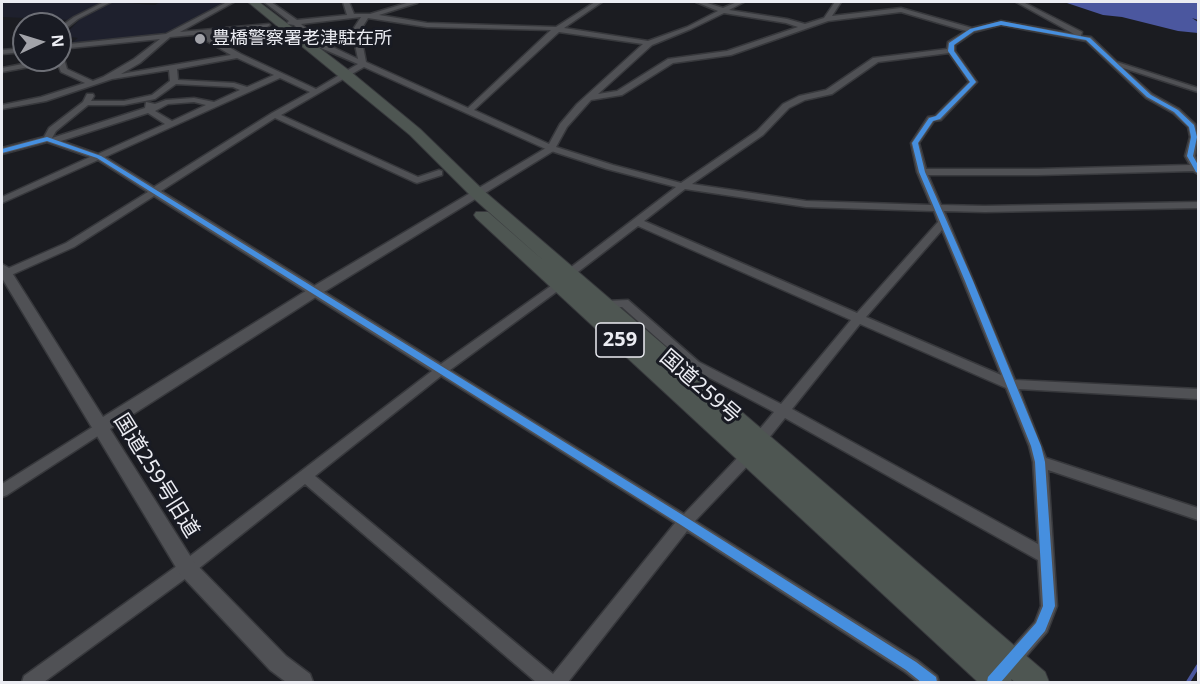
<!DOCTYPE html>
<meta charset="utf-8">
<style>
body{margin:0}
#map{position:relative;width:1200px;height:684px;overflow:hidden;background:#1b1c21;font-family:"Noto Sans",sans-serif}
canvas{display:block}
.frame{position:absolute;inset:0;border:3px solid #ebecf2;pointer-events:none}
.north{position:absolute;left:12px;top:12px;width:60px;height:60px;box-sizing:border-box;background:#191b23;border:2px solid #6d6f76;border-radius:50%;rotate:86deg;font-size:16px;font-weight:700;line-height:24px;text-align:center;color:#ebecf2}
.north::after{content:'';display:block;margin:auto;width:21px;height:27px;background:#a2a3a9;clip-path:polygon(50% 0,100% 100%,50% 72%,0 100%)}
</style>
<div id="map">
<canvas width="1200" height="684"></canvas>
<div class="frame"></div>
<div class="north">N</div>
</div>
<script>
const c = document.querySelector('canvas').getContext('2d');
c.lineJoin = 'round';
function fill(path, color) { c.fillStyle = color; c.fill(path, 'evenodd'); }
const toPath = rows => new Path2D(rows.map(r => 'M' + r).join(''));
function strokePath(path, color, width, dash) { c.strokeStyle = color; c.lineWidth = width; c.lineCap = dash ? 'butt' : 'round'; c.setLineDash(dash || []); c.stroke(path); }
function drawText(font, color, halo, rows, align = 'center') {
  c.font = font + ' "Noto Sans","Noto Sans JP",sans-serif'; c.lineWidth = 6; c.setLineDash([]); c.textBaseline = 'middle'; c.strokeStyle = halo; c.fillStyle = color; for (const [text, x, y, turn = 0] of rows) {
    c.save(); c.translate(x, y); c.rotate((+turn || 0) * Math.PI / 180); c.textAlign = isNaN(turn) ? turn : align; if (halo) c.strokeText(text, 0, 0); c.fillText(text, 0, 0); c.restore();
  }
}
const built = toPath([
 [2,2,101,2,71,20,2,17],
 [111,2,155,5,160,2,226,2,165,34,70,44,78,38,64,36,80,19]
]);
const water = toPath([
 [1064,2,1198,2,1198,20,1192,18,1198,22,1198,33,1178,31,1122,17,1103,15]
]);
const stream = toPath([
 [1188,682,1198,666]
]);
const minor = toPath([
 [104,2,111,2,78,19,60,33,60,27,74,17,104,2],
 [227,2,234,2,180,32,269,24,270,25,267,27,211,33,211,37,241,54,316,89,358,64,314,45,294,25,288,24,287,23,289,21,264,2,271,2,297,20,347,15,343,2,349,2,354,14,370,14,410,2,418,2,417,3,379,15,427,23,556,27,595,2,602,2,564,28,648,41,687,27,718,11,696,2,704,2,723,8,737,2,744,2,729,10,787,19,805,24,824,18,835,2,841,2,832,16,901,8,972,28,1001,21,1074,34,1016,2,1023,2,1082,32,1081,36,1091,37,1117,62,1198,88,1198,92,1123,68,1152,94,1179,109,1195,124,1198,137,1195,156,1198,163,1198,174,1193,171,1038,175,928,175,941,205,985,206,1198,202,1198,208,985,212,944,211,1015,380,1198,389,1198,399,1019,389,1046,458,1198,508,1198,520,1048,470,1057,606,1047,632,1004,682,985,682,987,676,1035,622,1041,606,1038,560,785,418,764,444,759,445,754,444,752,440,754,436,774,412,691,368,622,307,606,309,600,305,606,301,628,300,699,362,781,404,851,320,638,226,574,275,566,275,565,273,566,271,676,187,607,169,548,150,364,67,281,115,418,177,439,170,442,171,442,175,417,183,414,182,275,118,161,191,441,364,555,283,563,283,565,285,563,287,450,370,684,514,744,451,749,450,754,451,756,455,754,459,695,521,917,660,937,676,939,682,918,682,905,672,687,531,568,682,536,682,305,484,193,573,44,682,22,682,24,676,181,563,432,371,154,196,74,247,9,276,2,276,2,271,66,243,148,192,98,160,2,203,2,197,90,157,47,142,2,154,2,148,44,137,49,128,83,102,87,94,93,94,94,96,91,101,124,101,152,95,170,81,169,70,112,79,46,101,2,109,2,105,41,97,85,83,61,72,57,62,2,72,2,68,43,60,60,60,60,57,64,59,67,69,93,81,103,77,134,59,160,39,60,49,60,45,166,34,227,2],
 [901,12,966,31,948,42,947,49,873,58,826,90,799,96,783,104,757,131,681,183,613,165,556,147,567,127,591,100,622,95,673,63,731,55,828,21,901,12],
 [724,13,786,23,798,27,727,51,668,59,617,91,598,94,652,45,691,29,724,13],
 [361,17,352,31,358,59,320,41,301,24,361,17],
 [368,18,427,27,551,30,468,108,366,62,360,31,368,18],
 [1001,25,1086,41,1146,98,1173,113,1188,127,1190,137,1185,156,1190,165,1038,169,926,169,919,143,934,121,941,120,977,82,955,51,955,45,974,32,1001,25],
 [559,32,643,44,577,104,560,124,549,144,474,110,559,32],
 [204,34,205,40,231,55,121,74,140,63,170,37,204,34],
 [949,53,969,82,935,116,928,117,911,143,917,172,931,205,806,201,692,184,763,135,789,108,805,100,832,94,878,62,949,53],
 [237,58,274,75,247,87,234,83,178,80,177,69,237,58],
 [280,78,310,92,272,113,154,187,105,157,280,78],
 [176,84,233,87,240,90,214,102,194,98,166,100,155,104,146,102,145,108,52,138,56,131,88,105,124,105,155,99,176,84],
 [194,102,206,105,172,121,155,111,168,104,194,102],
 [148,113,165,124,98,154,61,141,148,113],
 [685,189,806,207,934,211,938,222,857,313,644,221,685,189],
 [942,230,963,281,1001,375,866,317,942,230],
 [860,324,1006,388,1029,446,1033,462,1038,544,792,409,860,324],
 [441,376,675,523,553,674,315,476,441,376],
 [24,48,24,52,2,54,2,50,24,48],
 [99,423,104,424,106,428,104,432,7,495,2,497,2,484,99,423]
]);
const tertiary = toPath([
 [551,145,555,146,555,150,319,295,110,429,194,562,286,656,310,674,313,682,286,682,270,670,180,574,2,278,2,264,9,268,103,417,309,289,551,145]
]);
const trunk = toPath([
 [248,2,259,2,351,72,420,129,484,191,1045,672,1049,682,1015,682,1011,679,1012,682,978,682,476,218,474,215,476,212,488,212,544,261,472,197,410,135,248,2]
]);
const cycleway = toPath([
 [1001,21,1090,38,1151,95,1178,110,1194,125,1197,137,1193,156,1198,165,1198,173,1196,172,1187,156,1191,137,1189,127,1174,112,1147,97,1086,40,1001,25,974,31,954,45,954,51,976,82,940,119,933,121,918,143,925,172,973,281,1041,446,1045,462,1055,606,1045,631,1001,682,987,682,988,677,1036,623,1043,606,1035,462,1031,446,965,281,919,172,912,143,929,118,936,116,970,82,948,51,949,43,970,29,1001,21],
 [47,137,101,156,689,519,916,662,936,677,937,682,921,682,906,670,681,525,97,158,47,141,2,153,2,149,47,137]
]);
const markers = [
 [200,39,6,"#a2a3a9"]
];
const farPoinames = [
 ["豊橋警察署老津駐在所",212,39]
];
const shields = [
 [620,340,48]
];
const shieldNames = [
 ["259",620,340]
];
const streetNames = [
 ["国道259号",700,387,41],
 ["国道259号旧道",156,476,58]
];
fill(built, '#1e202d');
fill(water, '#4b579f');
strokePath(stream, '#4b579f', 4);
strokePath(minor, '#37383c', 3);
strokePath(tertiary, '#37383c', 3);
strokePath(trunk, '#37383c', 2);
fill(minor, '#505155');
fill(tertiary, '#505155');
fill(trunk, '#4e5652');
fill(cycleway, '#468fdf');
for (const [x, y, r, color] of markers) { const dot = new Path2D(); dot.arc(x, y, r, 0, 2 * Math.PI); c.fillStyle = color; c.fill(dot); strokePath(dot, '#191b23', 2); }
drawText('18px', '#ebecf2', '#191b23', farPoinames, 'left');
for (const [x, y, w] of shields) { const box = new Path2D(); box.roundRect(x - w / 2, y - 17, w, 34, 4.5); c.fillStyle = '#191b23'; c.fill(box); strokePath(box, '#ebecf2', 1.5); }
drawText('bold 20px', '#ebecf2', null, shieldNames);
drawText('21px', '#ebecf2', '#191b23', streetNames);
</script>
